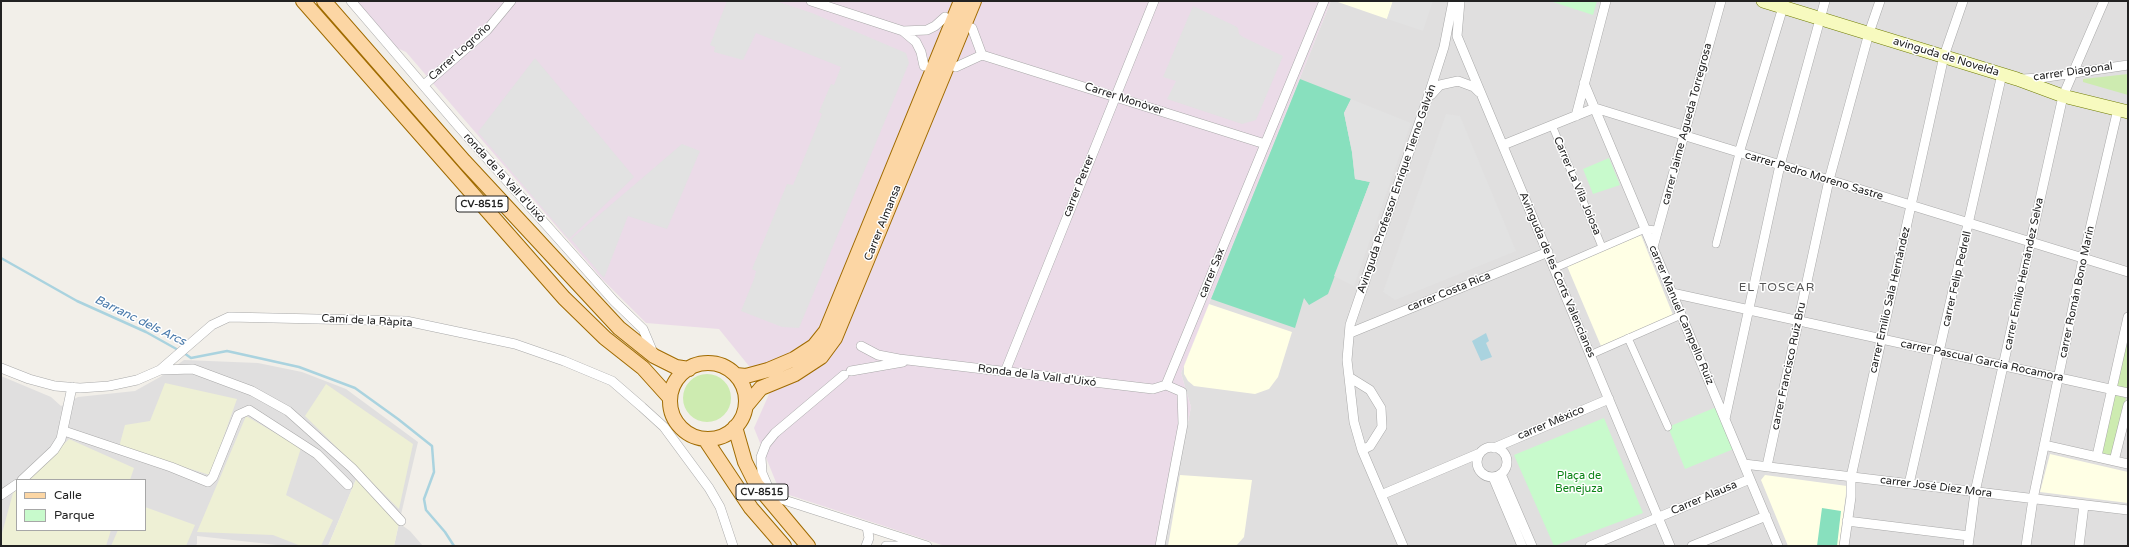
<!DOCTYPE html>
<meta charset="utf-8">
<style>
body{margin:0}
#map{position:relative;width:2129px;height:547px;overflow:hidden;background:#f2efe9;font-family:"Varela Round",sans-serif}
canvas{display:block}
.frame{position:absolute;inset:0;border:2px solid #222;pointer-events:none}
.legend{position:absolute;left:16px;top:479px;width:130px;height:52px;box-sizing:border-box;background:#fff;border:1px solid #a7a7a7;margin:0;padding:5px 7px;list-style:none;font-size:12px;color:#222}
.legend li{display:flex;align-items:center;gap:8px;height:20px}
.legend b{width:20px;border:1px solid #a7a7a7}
</style>
<div id="map">
<canvas width="2129" height="547"></canvas>
<div class="frame"></div>
<ul class="legend">
<li><b style="height:5px;background:#fcd6a4"></b>Calle</li>
<li><b style="height:11px;background:#c8facc"></b>Parque</li>
</ul>
</div>
<script>
const c = document.querySelector('canvas').getContext('2d');
c.lineJoin = 'round';
function fill(path, color) { c.fillStyle = color; c.fill(path, 'evenodd'); }
const toPath = rows => new Path2D(rows.map(r => 'M' + r).join(''));
function strokePath(path, color, width, dash) { c.strokeStyle = color; c.lineWidth = width; c.lineCap = dash ? 'butt' : 'round'; c.setLineDash(dash || []); c.stroke(path); }
function drawText(font, color, halo, rows, align = 'center') {
  c.font = font + ' "Varela Round",sans-serif'; c.lineWidth = 3; c.setLineDash([]); c.textBaseline = 'middle'; c.strokeStyle = halo; c.fillStyle = color; for (const [text, x, y, turn = 0] of rows) {
    c.save(); c.translate(x, y); c.rotate((+turn || 0) * Math.PI / 180); c.textAlign = isNaN(turn) ? turn : align; if (halo) c.strokeText(text, 0, 0); c.fillText(text, 0, 0); c.restore();
  }
}
const residential = toPath([
 [1331,1,2128,1,2128,546,1163,546,1191,407,1181,373],
 [184,360,258,363,302,372,346,389,418,442,399,523,410,531,423,546,394,546,399,523,357,477,328,546,286,546,197,536,197,544,195,546,1,546,1,376,51,397,61,406,78,397,135,391,160,377],
 [17,480,145,480,145,530,17,530]
]);
const industrial = toPath([
 [351,1,1331,1,1181,373,1191,407,1163,546,945,546,780,492,754,428,770,392,719,329,646,323,602,279,406,52,397,48]
]);
const education = toPath([
 [1335,1,1393,1,1387,19],
 [1641,235,1673,315,1601,346,1567,266],
 [1209,304,1292,332,1278,377,1269,389,1255,394,1194,386,1188,381,1184,374,1184,366],
 [2050,454,2128,472,2128,503,2040,492],
 [1180,475,1252,480,1244,537,1236,546,1168,546],
 [1765,475,1847,486,1839,546,1788,546,1761,480]
]);
const farmland = toPath([
 [165,383,237,399,210,475,119,447,125,425,150,421],
 [326,384,413,444,399,509,305,416],
 [246,416,301,448,286,495,333,520,321,546,301,546,273,535,197,532],
 [69,439,134,468,130,480,27,480],
 [357,477,399,523,394,546,328,546],
 [17,489,17,530,111,530,106,546,1,546,1,537,13,493],
 [145,507,195,525,186,546,111,546,118,530,145,530]
]);
const grass = toPath([
 [2128,74,2128,95,2083,82,2083,79],
 [2128,334,2128,389,2116,386],
 '683 398a24 24 0 1 1 48 0a24 24 0 1 1-48 0Z',
 [2115,394,2126,398,2112,457,2101,454]
]);
const park = toPath([
 [1550,1,1597,1,1593,15],
 [1609,158,1620,185,1593,194,1583,169],
 [1719,406,1736,448,1685,469,1668,427],
 [1604,418,1643,513,1554,546,1514,455]
]);
const pitch = toPath([
 [1300,79,1351,99,1344,113,1352,152,1355,179,1370,182,1328,294,1309,305,1304,298,1295,328,1211,299],
 [1822,508,1841,511,1837,546,1817,546]
]);
const parking = toPath([
 [727,1,776,1,812,13,906,53,909,63,799,328,782,327,741,311,754,279,756,271,752,269,787,184,793,185,822,114,819,112,831,84,834,85,841,67,756,33,743,60,714,52,715,47,710,45],
 [1393,1,1433,1,1423,31,1387,19],
 [1193,6,1235,26,1238,28,1239,34,1243,37,1283,56,1256,120,1242,124,1167,99,1176,81,1163,77],
 [535,58,634,177,569,239,478,132],
 [1351,99,1411,123,1354,286,1334,276,1370,182,1355,179,1352,152,1344,113],
 [1446,114,1460,116,1516,251,1395,300,1383,292],
 [682,144,700,151,667,229,628,216,604,278,571,239]
]);
const water = toPath([
 [1486,333,1489,341,1486,343,1492,357,1481,361,1472,341]
]);
const stream = toPath([
 [1,258,77,301,146,332,180,351],
 [184,353,191,358,227,351,299,367,355,388,398,419,432,446,434,472,424,499,426,510,445,532,454,546]
]);
const pedestrian = toPath([
 [1552,125,1602,247],
 [1716,244,1739,153],
 [1555,268,1645,229,1658,230],
 [1628,338,1668,427],
 [1590,355,1681,315]
]);
const minor = toPath([
 [351,1,459,127,614,301,643,329,654,355],
 [811,1,903,31,927,30,935,26,945,17],
 [1460,1,1457,36,1670,546],
 [972,28,982,55],
 [903,31,916,42,921,52,924,66],
 [956,67,982,55,1265,144],
 [2022,79,2040,78,2128,65],
 [1584,83,1778,546],
 [424,85,487,30,511,1],
 [1431,95,1440,85,1458,81,1474,87,1479,92],
 [1576,116,1606,1],
 [1503,145,1595,108,2128,272],
 [1739,153,1783,7],
 [1653,247,1721,1],
 [1672,293,2128,393],
 [1350,333,1548,252],
 [861,346,878,355,899,359,1153,389,1166,385],
 [1,368,29,379,55,386,80,388,109,386,137,380,160,370,212,325,229,317,406,321,515,344,564,361,612,381,642,407,664,427,709,488,720,507,733,546],
 [160,370,193,369,252,391,288,411,352,468,401,521],
 [851,371,903,362],
 [1005,372,1154,1],
 [1349,377,1370,390,1381,408,1382,427,1370,446,1362,450],
 [1725,419,1780,165,1825,1],
 [64,431,171,467,208,482,213,477,238,415,249,410,317,454,348,485],
 [2044,445,2128,464],
 '1477 462a15 15 0 1 1 30 0a15 15 0 1 1-30 0Z',
 [1494,448,1609,399],
 [2097,456,2128,317],
 [2114,461,2128,405],
 [1744,464,2128,510],
 [1767,466,1829,180,1869,33,1880,1],
 [1501,474,1532,546],
 [1493,477,1522,546],
 [22,480,54,450,61,439,72,387],
 [762,482,781,499,927,546],
 [1909,484,2002,74],
 [768,487,762,473,761,457,766,444,775,433,844,375],
 [1,495,17,484],
 [1381,495,1480,453],
 [1847,521,1969,536],
 [866,546,869,538,867,527],
 [886,546,906,546],
 [1160,546,1183,424,1182,392,1166,385,1324,1],
 [1403,546,1362,450,1354,422,1347,360,1350,325,1428,97,1444,47,1453,1],
 [1590,546,1750,479],
 [1692,546,1766,516],
 [1844,546,1851,497,1851,477,1944,56,1963,1],
 [1968,546,1975,492,2063,96,2104,1],
 [2026,546,2033,499,2083,259,2118,109],
 [2079,546,2084,505]
]);
const secondary = toPath([
 [1763,1,2017,79,2063,96,2128,112]
]);
const primary = toPath([
 [303,1,564,298,605,338,643,368,670,398],
 [324,1,464,161,619,328,654,356,676,367,689,369],
 '670 401a38 38 0 1 1 76 0a38 38 0 1 1-76 0Z',
 [736,375,746,376,768,370,794,359,814,346,826,331,961,1],
 [746,406,761,388,795,374,821,357,835,338,974,1],
 [735,427,745,462,756,484,808,546],
 [705,439,751,508,784,546]
]);
const shields = [
 [482,204,52],
 [762,492,52]
];
const shieldNames = [
 ["CV-8515",482,204],
 ["CV-8515",762,492]
];
const streetNames = [
 ["Carrer Logroño",460,52,-42],
 ["avinguda de Novelda",1946,57,17],
 ["carrer Diagonal",2073,72,-8],
 ["Carrer Monòver",1124,99,18],
 ["carrer Jaime Agueda Torregrosa",1687,124,-75],
 ["carrer Pedro Moreno Sastre",1814,176,17],
 ["ronda de la Vall d'Uixó",504,178,48],
 ["carrer Petrer",1079,186,-68],
 ["Carrer La Vila Joiosa",1577,186,67],
 ["Avinguda Professor Enrique Tierno Galván",1397,189,-71],
 ["Carrer Almansa",883,223,-68],
 ["carrer Sax",1212,273,-68],
 ["carrer Emilio Hernández Selva",2024,274,-78],
 ["Avinguda de les Corts Valencianes",1557,275,67],
 ["carrer Felip Pedrell",1957,279,-77],
 ["carrer Costa Rica",1449,292,-22],
 ["carrer Román Bono Marín",2077,292,-78],
 ["carrer Emilio Sala Hernández",1890,300,-77],
 ["carrer Manuel Campello Ruiz",1681,315,67],
 ["Camí de la Ràpita",367,321,3],
 ["carrer Pascual Garcia Rocamora",1982,361,12],
 ["carrer Francisco Ruiz Bru",1789,366,-78],
 ["Ronda de la Vall d'Uixó",1037,376,7],
 ["carrer México",1551,423,-23],
 ["carrer José Díez Mora",1936,487,7],
 ["Carrer Alausa",1704,498,-23]
];
const parkNames = [
 ["Plaça de",1579,476],
 ["Benejuza",1579,489]
];
const neighbourhoodNames = [
 ["EL TOSCAR",1777,288]
];
const waterNames = [
 ["Barranc dels Arcs",140,321,26]
];
fill(residential, '#e0dfdf');
fill(industrial, '#ebdbe8');
fill(education, '#ffffe5');
fill(farmland, '#eef0d5');
fill(grass, '#cdebb0');
fill(park, '#c8facc');
fill(pitch, '#88e0be');
fill(parking, '#e2e2e2');
fill(water, '#aad3df');
strokePath(stream, '#aad3df', 2.5);
strokePath(pedestrian, '#a9a9a9', 8);
strokePath(minor, '#a9a9a9', 10);
strokePath(secondary, '#707d05', 14);
strokePath(primary, '#a06b00', 16);
strokePath(pedestrian, '#fff', 7);
strokePath(minor, '#fff', 9);
strokePath(secondary, '#f7fabf', 13);
strokePath(primary, '#fcd6a4', 14);
for (const [x, y, w] of shields) { const box = new Path2D(); box.roundRect(x - w / 2, y - 8, w, 16, 3); c.fillStyle = '#fff'; c.fill(box); strokePath(box, '#222', 1); }
drawText('bold 10px', '#222', null, shieldNames);
drawText('11px', '#222', '#fff', streetNames);
drawText('11px', '#0c8416', '#fff', parkNames);
c.letterSpacing = '1px';
drawText('12px', '#555', '#fff', neighbourhoodNames);
c.letterSpacing = '0px';
drawText('italic 12px', '#4a7aab', '#fff', waterNames);
</script>
